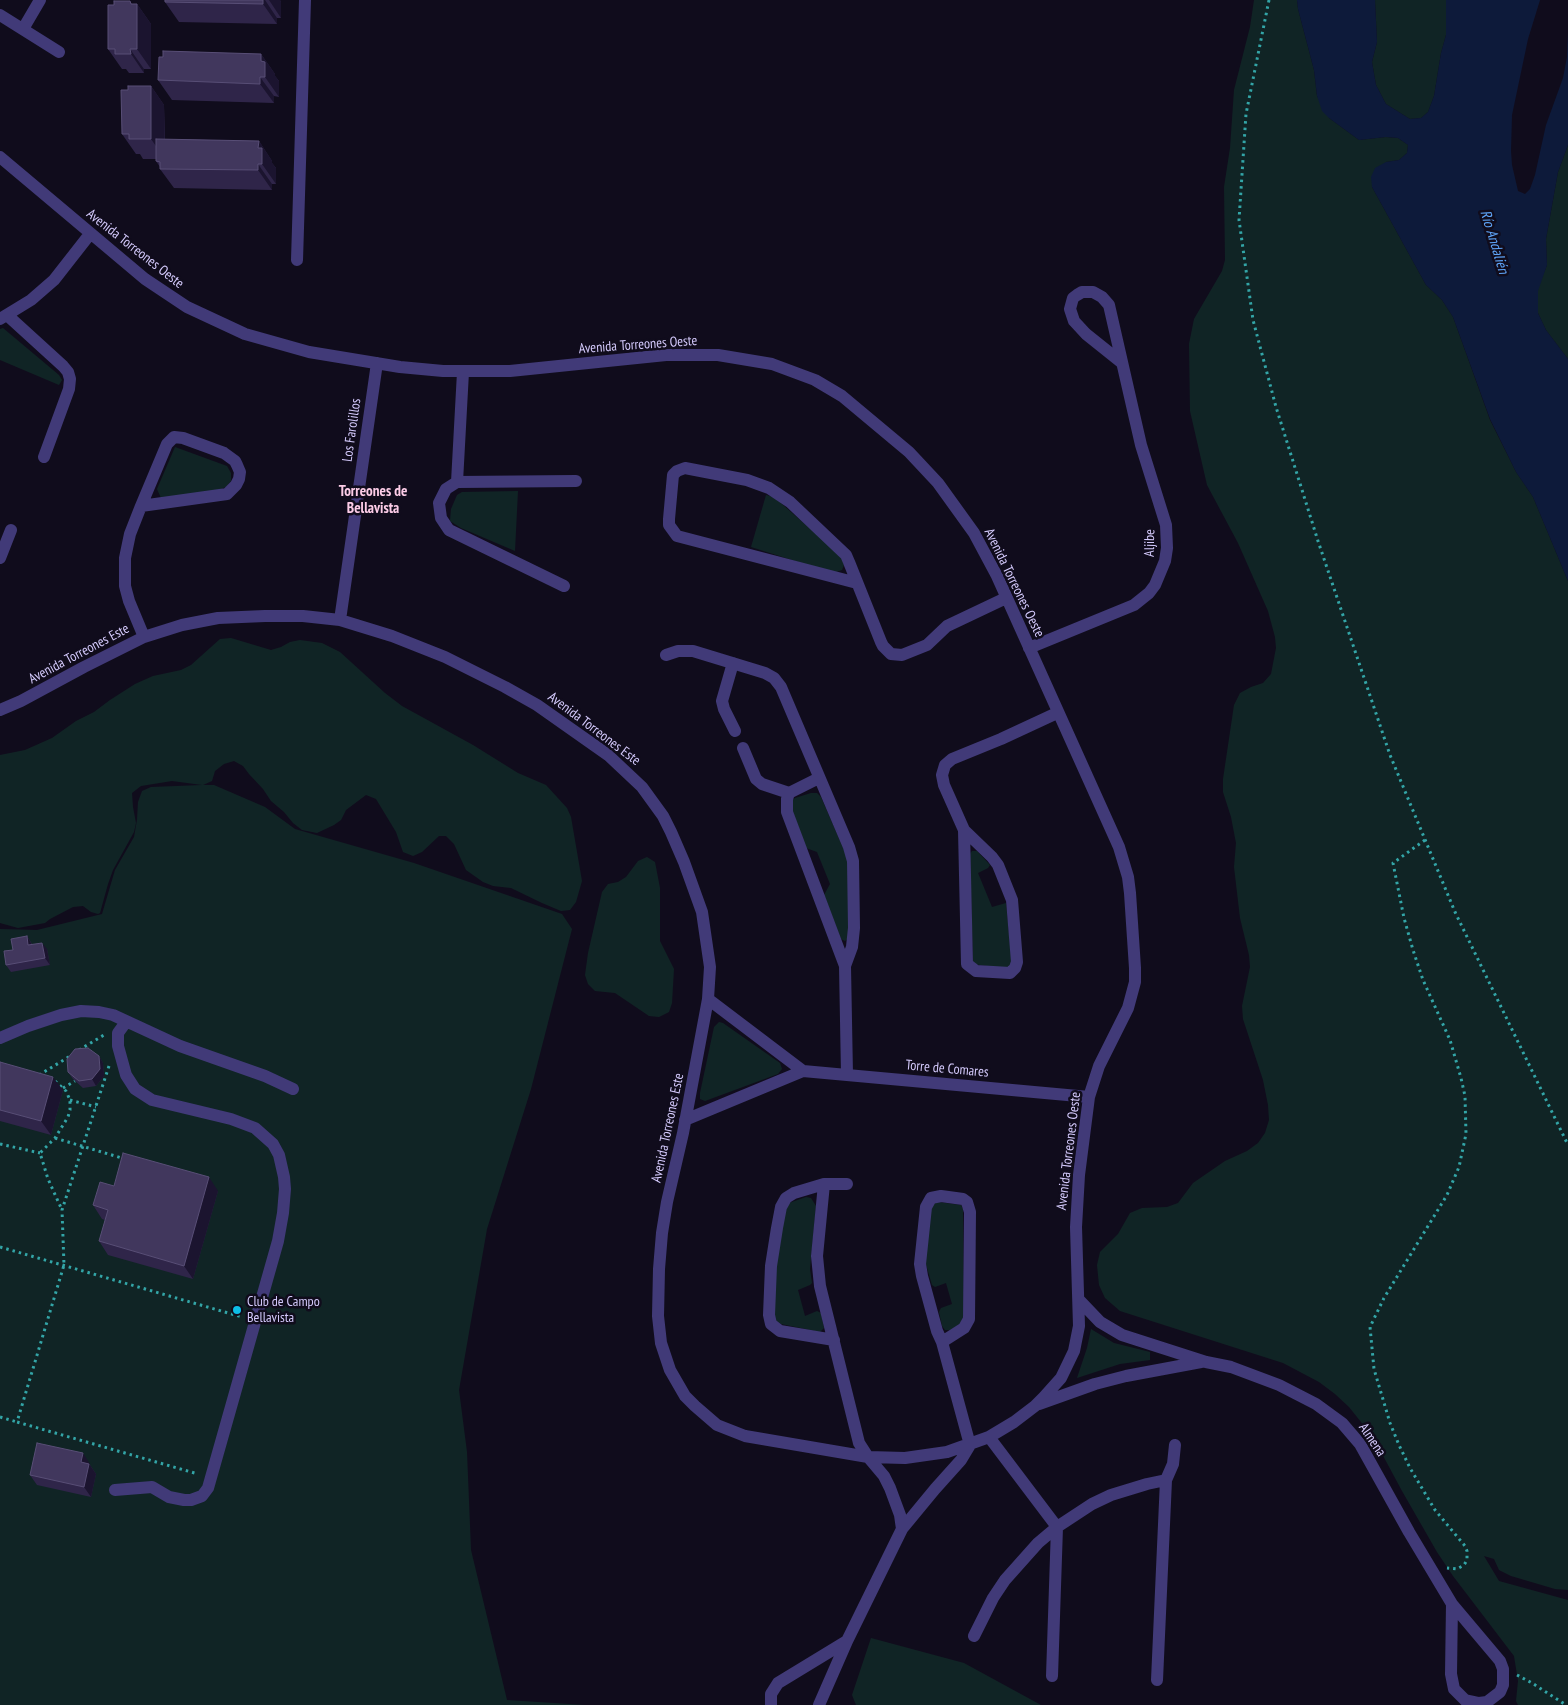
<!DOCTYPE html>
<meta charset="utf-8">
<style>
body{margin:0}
canvas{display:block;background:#100c1c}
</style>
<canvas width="1568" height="1705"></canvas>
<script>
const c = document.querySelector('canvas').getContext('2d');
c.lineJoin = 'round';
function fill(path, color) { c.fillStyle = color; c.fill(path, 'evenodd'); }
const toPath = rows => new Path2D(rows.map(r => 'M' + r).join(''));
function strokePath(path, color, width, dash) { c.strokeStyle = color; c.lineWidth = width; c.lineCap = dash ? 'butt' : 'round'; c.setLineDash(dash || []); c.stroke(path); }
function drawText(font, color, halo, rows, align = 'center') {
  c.font = font + ' "PT Sans Narrow",sans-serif'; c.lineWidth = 5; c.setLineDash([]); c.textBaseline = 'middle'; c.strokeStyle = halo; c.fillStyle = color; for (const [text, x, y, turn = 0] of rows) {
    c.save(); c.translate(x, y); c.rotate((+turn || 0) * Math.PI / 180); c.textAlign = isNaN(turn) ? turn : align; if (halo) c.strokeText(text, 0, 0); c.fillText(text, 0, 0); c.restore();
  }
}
const green = toPath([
 [1254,0,1297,0,1298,9,1314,70,1317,96,1329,118,1359,140,1386,137,1398,138,1408,145,1407,153,1399,160,1386,162,1372,187,1426,285,1442,300,1453,317,1490,420,1516,472,1533,497,1568,581,1568,1590,1555,1589,1511,1576,1499,1570,1494,1559,1484,1556,1499,1581,1568,1600,1568,1705,1518,1705,1516,1701,1518,1681,1514,1656,1453,1576,1437,1552,1402,1491,1373,1437,1349,1407,1335,1394,1319,1382,1283,1363,1120,1311,1105,1298,1099,1285,1097,1265,1100,1252,1118,1234,1130,1213,1142,1208,1167,1207,1178,1203,1193,1183,1225,1161,1247,1151,1258,1143,1265,1133,1269,1120,1268,1105,1263,1080,1243,1019,1242,1006,1250,967,1249,955,1240,918,1234,867,1236,843,1231,817,1223,792,1223,779,1234,705,1240,693,1251,687,1263,683,1271,674,1276,648,1275,637,1268,611,1238,543,1207,485,1190,411,1189,344,1194,319,1222,271,1225,260,1224,187,1230,148,1234,90,1250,27],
 [1375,0,1446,0,1446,35,1441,53,1434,96,1428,112,1421,118,1410,119,1386,104,1376,85,1372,62,1377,42],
 [1568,145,1568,359,1546,330,1538,313,1537,290,1547,265,1546,239,1558,172],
 [3,328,59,375,62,380,59,385,0,360,0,329],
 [175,447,227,466,231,473,231,481,226,487,213,492,161,498,157,489],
 [518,491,515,551,461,528,450,521,451,509,457,495,462,492],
 [766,495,774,497,841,556,844,565,842,570,833,573,751,547],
 [231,638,271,650,281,647,290,642,300,640,322,643,340,652,385,693,402,706,473,745,518,773,546,785,567,808,571,817,582,881,576,902,570,910,561,911,542,903,511,888,493,886,483,882,466,870,454,844,446,836,439,836,422,852,413,856,403,852,396,832,376,799,366,795,346,810,341,820,334,825,317,833,302,830,293,823,284,812,271,801,263,789,249,774,243,766,234,761,224,764,215,771,212,781,203,785,214,785,265,807,295,829,414,863,562,914,572,929,531,1089,487,1229,459,1390,467,1452,471,1550,507,1700,585,1705,0,1705,0,929,37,930,102,914,115,870,134,837,137,820,138,802,142,791,151,787,202,785,172,781,141,786,132,793,133,807,136,823,134,832,113,870,108,884,100,913,98,914,91,912,83,906,73,907,50,919,45,923,18,928,0,923,0,755,25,750,52,738,76,721,94,712,110,700,135,684,153,676,181,670,191,665,220,639],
 [811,793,817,793,821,797,848,859,850,937,845,941,841,939,824,895,830,884,817,852,806,848,792,810,792,800,795,798],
 [972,851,977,851,990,865,988,868,978,873,992,907,1006,903,1012,964,1008,969,973,964,970,854],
 [647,857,655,862,660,888,660,941,674,969,672,1003,669,1012,659,1017,649,1016,615,993,595,991,588,984,585,975,588,953,602,892,608,884,618,882,626,877,638,861],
 [719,1022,723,1023,780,1063,782,1069,778,1074,705,1101,700,1099,700,1093,714,1027],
 [806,1197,811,1198,816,1206,810,1269,812,1283,810,1285,798,1290,805,1316,817,1311,821,1313,824,1328,820,1332,781,1324,776,1321,774,1314,776,1259,786,1207,789,1203],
 [938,1202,961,1205,963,1209,964,1316,960,1325,950,1330,945,1330,942,1326,939,1312,941,1308,952,1304,946,1283,935,1287,932,1285,925,1261,930,1208,933,1204],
 [1091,1329,1114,1343,1150,1352,1150,1360,1120,1364,1077,1378,1087,1348],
 [871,1638,964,1663,1041,1705,856,1705,852,1695]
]);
const water = toPath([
 [1297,0,1375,0,1377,42,1372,62,1376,85,1386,104,1410,119,1421,118,1428,112,1434,96,1441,53,1446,35,1446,0,1540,0,1528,39,1512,115,1511,151,1512,165,1518,191,1525,194,1530,189,1535,175,1546,125,1563,78,1567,57,1568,32,1568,145,1558,172,1546,239,1547,265,1538,291,1538,313,1546,330,1568,359,1568,581,1533,497,1516,472,1490,419,1453,317,1442,300,1426,285,1372,187,1371,177,1375,168,1386,162,1399,160,1407,153,1408,145,1398,138,1386,137,1359,140,1329,118,1322,111,1317,96,1314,70,1298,9]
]);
const path = toPath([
 [1269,0,1246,114,1239,220,1253,320,1276,407,1318,541,1390,755,1455,912,1568,1145],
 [1425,840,1393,863,1404,918,1413,950,1423,980,1450,1040,1461,1078,1465,1096,1466,1134,1459,1167,1447,1195,1384,1298,1370,1327,1374,1369,1390,1423,1399,1445,1410,1468,1435,1510,1465,1546,1467,1551,1467,1560,1464,1565,1457,1569,1447,1568],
 [79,1050,104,1035],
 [109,1066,62,1210,64,1265,17,1422,198,1474],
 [39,1075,72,1055],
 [55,1081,66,1091,70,1100,70,1110,68,1117,55,1138,40,1153,48,1179,62,1210],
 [63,1088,75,1081],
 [70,1100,96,1107],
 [55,1138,125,1159],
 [0,1144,40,1153],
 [0,1247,242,1317],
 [0,1417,17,1422],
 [1517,1675,1532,1683,1566,1705]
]);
const minor = toPath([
 [0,15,59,52],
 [23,29,40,0],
 [0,157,145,279,187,307,245,334,309,352,400,367,443,371,510,371,666,355,718,355,772,364,815,380,842,396,909,452,938,483,974,533,997,576,1119,847,1128,877,1130,893,1135,968,1135,982,1128,1008,1099,1066,1089,1097,1079,1175,1076,1227,1079,1326,1074,1351,1061,1378,1044,1397,1035,1406,1014,1422,989,1437,947,1452,905,1458,868,1457,745,1436,717,1425,695,1406,685,1396,670,1370,661,1343,658,1316,659,1269,662,1233,667,1202,683,1133,708,999,710,967,702,912,684,862,671,832,663,816,642,787,608,755,537,705,505,687,445,657,392,636,340,620,303,616,265,616,218,618,182,625,144,637,84,667,21,701,0,710],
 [297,260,305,0],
 [7,315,63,366,68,372,70,379,69,389,44,457],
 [0,319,31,300,54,280,90,234],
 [457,482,463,372],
 [141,506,227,494,236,485,239,479,240,472,237,465,235,461,224,453,183,438,174,437,167,444,141,506,130,534,125,558,125,586,129,601,144,637],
 [0,558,11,530],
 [857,583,677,536,669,525,669,519,673,475,677,471,685,468,747,480,769,488,790,502,846,555,849,562,881,642,883,646,891,654,902,655,927,645,947,626,1006,598],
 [564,586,449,530,441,518,439,503,446,489,457,482,576,481],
 [340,620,377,363],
 [1029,648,1134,605,1149,593,1155,585,1165,561,1167,548,1166,525,1141,445,1109,305,1102,297,1093,292,1082,292,1077,295,1073,298,1070,309,1074,321,1086,334,1121,362],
 [666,655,678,651,693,651,765,673,774,678,781,687,849,847,853,861,854,928,852,947,845,966,847,1075],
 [733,663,722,701,724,709,735,731],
 [743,748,756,779,762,784,789,793,819,778],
 [789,793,787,799,787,812,845,966],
 [964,830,967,964,976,971,1010,973,1015,968,1017,962,1012,900,998,865,992,857,964,830,944,785,942,775,945,765,952,759,1001,739,1057,713],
 [708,999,803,1071],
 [0,1038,28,1026,61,1015,81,1011,99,1012,113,1015,180,1046,265,1076,293,1089],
 [685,1120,803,1071,1089,1097],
 [824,1184,817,1256,820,1286,859,1443,868,1457,884,1476,890,1488,900,1515,902,1529],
 [1079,1300,1100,1322,1122,1335,1206,1362,1231,1367,1279,1385,1316,1404,1342,1423,1360,1444,1409,1532,1452,1604,1500,1661,1503,1669,1503,1685,1500,1692,1487,1702,1479,1703,1465,1700,1454,1689,1451,1674,1452,1604],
 [834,1340,780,1331,771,1324,769,1315,771,1266,777,1228,781,1207,786,1198,794,1193,824,1184,847,1184],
 [1039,1404,1095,1384,1126,1376,1201,1362],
 [989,1437,1057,1527,1052,1676],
 [115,1490,152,1487,169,1497,184,1500,191,1500,202,1496,208,1488,278,1241,283,1213,285,1189,284,1177,279,1155,273,1144,255,1128,231,1119,152,1100,135,1089,126,1075,118,1046,118,1033,126,1022],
 [974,1636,993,1598,1005,1580,1038,1543,1057,1527,1092,1504,1111,1495,1147,1484,1166,1480],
 [1157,1680,1166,1480,1173,1464,1175,1445],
 [771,1705,771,1694,778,1683,847,1641],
 [819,1705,847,1641,902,1529,935,1489,961,1460,970,1445,942,1342,937,1331,922,1276,920,1264,926,1207,931,1198,941,1196,963,1199,967,1202,970,1212,969,1319,964,1328,942,1342]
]);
const wall = toPath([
 [165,0,280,0,281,2,281,18,277,18,277,24,179,22,165,2],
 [137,4,151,24,151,69,144,69,144,73,129,73,126,69,122,69,108,49,114,5],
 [261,54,275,74,275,76,279,81,279,97,274,96,274,103,172,100,158,80],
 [151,86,164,105,165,139,259,141,272,161,272,163,276,168,276,184,272,184,272,190,174,188,160,169,160,167,156,161,156,159,143,159,140,154,136,154,122,134,128,90],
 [27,936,32,944,47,949,50,965,11,972,6,965,13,950],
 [99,1056,103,1063,104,1076,96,1086,83,1088,73,1079,68,1072],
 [0,1062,63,1090,51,1135,0,1121],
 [114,1186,218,1191,193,1279,108,1255,99,1241,105,1220,102,1219,93,1205],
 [90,1464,90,1465,96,1474,91,1497,37,1485,30,1475]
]);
const shadedWall = toPath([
 [263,0,265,0,277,18,277,24,263,4],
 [269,0,280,0,281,2,281,18],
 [130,1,137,10,137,4,151,24,151,69,137,49],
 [130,49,144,69,144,73,131,54],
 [261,54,275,74,275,76,279,81,279,97,265,77,261,61],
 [260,77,274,96,274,103,260,84],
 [151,86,164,105,165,159,151,139],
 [259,141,272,161,272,163,276,168,276,184,262,164,258,148],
 [258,164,272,184,272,190,258,170],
 [27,936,31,943,33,952,28,945],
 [42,943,47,949,50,965,45,958],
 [99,1056,103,1063,104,1076,96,1086,92,1079],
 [53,1077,63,1090,51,1135,41,1121],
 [209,1177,218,1191,193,1279,184,1266],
 [83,1453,90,1464,90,1465,96,1474,91,1497,84,1487,81,1462]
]);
const building = toPath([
 [165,0,263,0,263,4,165,2,165,0],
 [114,1,130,1,131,4,137,4,137,49,130,49,131,54,115,54,115,49,108,49,108,5,114,5,114,1],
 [163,51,261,54,261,61,265,62,265,77,260,77,260,84,158,80,159,57,163,57,163,51],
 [128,86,151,86,151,139,129,139,129,134,122,134,121,90,128,90,128,86],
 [156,139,259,141,258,148,262,148,262,164,258,164,258,170,160,169,160,162,156,161,156,139],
 [27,936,28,945,42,943,45,958,6,965,4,951,13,950,11,939,27,936],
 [88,1048,99,1056,100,1069,92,1079,79,1081,68,1072,67,1059,75,1049,88,1048],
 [0,1062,53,1077,41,1121,0,1110,0,1062],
 [123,1153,209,1177,184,1266,99,1241,108,1210,93,1205,100,1182,114,1186,123,1153],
 [37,1443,83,1453,81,1462,89,1464,84,1487,30,1475,37,1443]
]);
const markers = [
 [237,1310,5,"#0dbee6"]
];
const streetNames = [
 ["Avenida Torreones Oeste",135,249,38],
 ["Avenida Torreones Oeste",638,345,-4],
 ["Los Farolillos",352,430,-82],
 ["Aljibe",1150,543,-89],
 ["Avenida Torreones Oeste",1014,583,64],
 ["Avenida Torreones Este",79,654,-28],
 ["Avenida Torreones Este",594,729,37],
 ["Torre de Comares",947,1069,5],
 ["Avenida Torreones Este",668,1128,-78],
 ["Avenida Torreones Oeste",1069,1151,-83],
 ["Almena",1372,1440,56]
];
const poiNames = [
 ["Club de Campo",247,1302],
 ["Bellavista",247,1318]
];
const waterNames = [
 ["Río Andalién",1494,242,73]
];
const neighbourhoodNames = [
 ["Torreones de",373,492],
 ["Bellavista",373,509]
];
fill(green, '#102425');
fill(water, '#0d1a3a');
strokePath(path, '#33a5a7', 3, [2.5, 4]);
strokePath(minor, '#413a78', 12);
fill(wall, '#2f2549');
fill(shadedWall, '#1b142f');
fill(building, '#41375d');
strokePath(building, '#584e76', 1);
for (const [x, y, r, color] of markers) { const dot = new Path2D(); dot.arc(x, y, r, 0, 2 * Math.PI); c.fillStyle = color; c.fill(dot); strokePath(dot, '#100c1c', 2); }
drawText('14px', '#d4cafc', '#100c1c', streetNames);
drawText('14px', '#d4cafc', '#100c1c', poiNames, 'left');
drawText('italic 15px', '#5ea3f6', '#100c1c', waterNames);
drawText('bold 15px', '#fccce7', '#100c1c', neighbourhoodNames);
</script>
